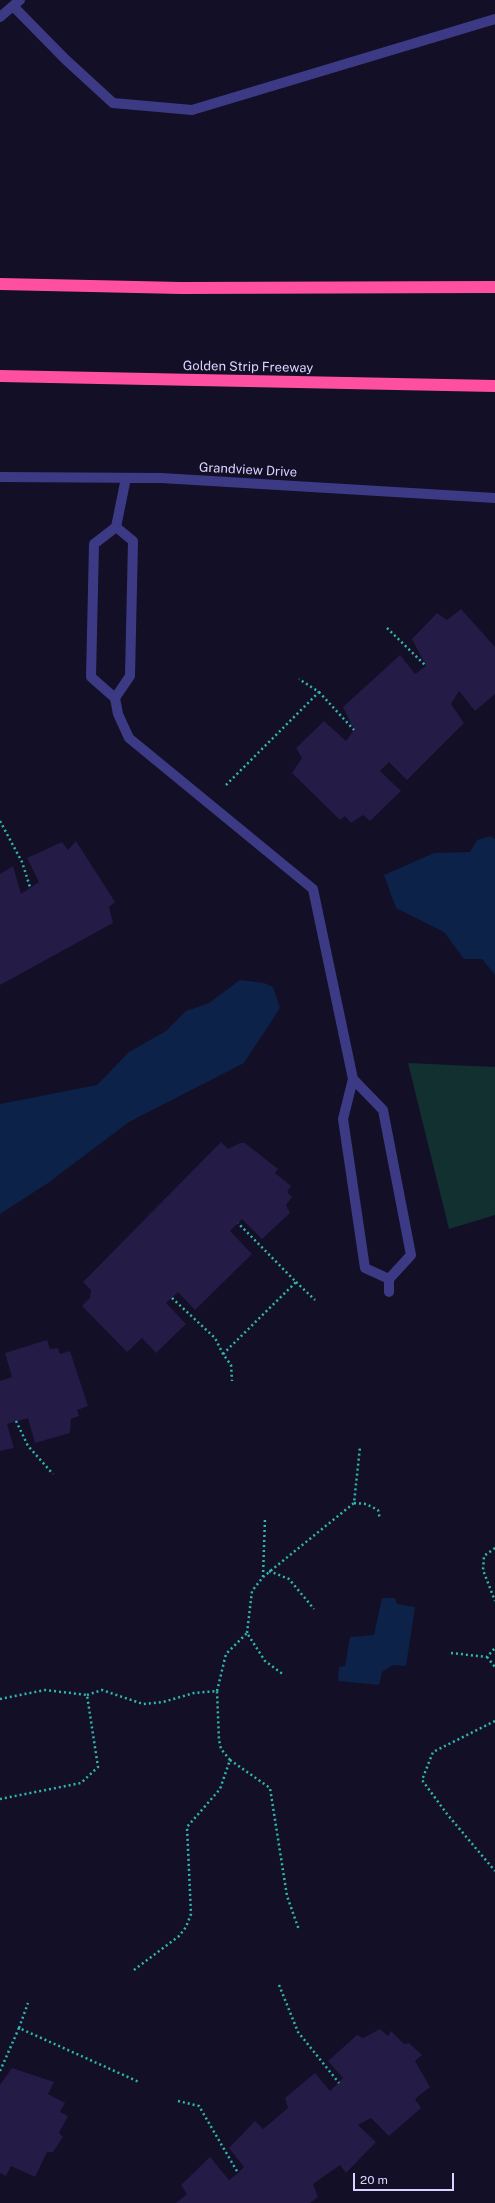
<!DOCTYPE html>
<style>
body{margin:0}
#map{position:relative;width:495px;height:2203px;overflow:hidden;background:#130f26;font-family:"Public Sans",sans-serif}
canvas{display:block}
.scale{position:absolute;left:353px;top:2173px;width:101px;height:18px;box-sizing:border-box;border:2px solid #d9d4ff;border-top:0;padding-left:5px;font-size:12px;line-height:14px;white-space:nowrap;color:#d9d4ff;-webkit-text-stroke:3px #130f26;paint-order:stroke}
</style>
<div id="map">
<canvas width="495" height="2203"></canvas>
<div class="scale">20 m</div>
</div>
<script>
const c = document.querySelector('canvas').getContext('2d');
c.lineJoin = 'round';
function fill(path, color) { c.fillStyle = color; c.fill(path, 'evenodd'); }
const toPath = rows => new Path2D(rows.map(r => 'M' + r).join(''));
function strokePath(path, color, width, dash) { c.strokeStyle = color; c.lineWidth = width; c.lineCap = dash ? 'butt' : 'round'; c.setLineDash(dash || []); c.stroke(path); }
function drawText(font, color, halo, rows, align = 'center') {
  c.font = font + ' "Public Sans",sans-serif'; c.lineWidth = 3.5; c.setLineDash([]); c.textBaseline = 'middle'; c.strokeStyle = halo; c.fillStyle = color; for (const [text, x, y, turn = 0] of rows) {
    c.save(); c.translate(x, y); c.rotate((+turn || 0) * Math.PI / 180); c.textAlign = isNaN(turn) ? turn : align; if (halo) c.strokeText(text, 0, 0); c.fillText(text, 0, 0); c.restore();
  }
}
const green = toPath([
 [408,1063,495,1067,495,1215,449,1229]
]);
const water = toPath([
 [491,836,495,839,495,975,482,959,464,959,444,932,396,908,384,875,434,853,470,852,477,840],
 [240,980,264,983,273,987,280,1008,244,1063,129,1122,48,1183,0,1214,0,1104,97,1085,129,1052,166,1031,186,1011,209,1003],
 [382,1598,395,1598,397,1604,415,1607,406,1666,393,1665,382,1672,379,1685,338,1681,339,1667,345,1666,350,1637,374,1635]
]);
const building = toPath([
 [461,609,495,647,495,694,475,711,459,691,451,704,464,723,407,780,389,762,380,771,401,791,370,821,363,815,351,823,345,816,340,820,292,773,302,758,296,748,324,721,346,741,354,730,343,707,400,655,415,674,426,666,412,639,437,613,447,620],
 [76,841,115,902,109,907,113,923,0,985,0,874,13,866,21,894,39,882,27,858,62,842,68,850],
 [221,1142,228,1149,240,1143,245,1143,278,1169,275,1173,291,1186,287,1192,292,1197,286,1205,290,1213,262,1239,242,1219,230,1231,252,1254,195,1310,178,1292,166,1303,186,1324,156,1353,142,1338,127,1352,82,1306,90,1298,91,1290,83,1282],
 [47,1340,50,1349,58,1348,60,1354,70,1351,88,1406,77,1410,79,1416,71,1419,70,1433,35,1443,28,1418,7,1424,14,1448,0,1451,0,1381,12,1377,5,1353],
 [380,2029,388,2036,391,2031,404,2044,409,2043,422,2055,415,2061,430,2087,415,2099,421,2108,389,2136,371,2118,358,2125,376,2142,346,2173,340,2165,313,2184,318,2197,310,2203,176,2203,187,2194,181,2185,210,2157,229,2180,238,2173,244,2167,229,2148,255,2121,263,2129,288,2108,285,2098,315,2073,330,2091,343,2078,328,2061,357,2035,363,2038],
 [12,2068,54,2082,48,2094,65,2103,60,2112,68,2116,59,2133,63,2137,53,2152,47,2152,35,2177,11,2166,6,2176,0,2173,0,2085]
]);
const path = toPath([
 [387,628,426,666],
 [319,692,354,730],
 [226,785,319,692,299,679],
 [0,821,22,862,30,887],
 [296,1282,315,1300],
 [172,1298,215,1338,223,1354,231,1365,232,1381],
 [223,1354,296,1282,238,1223],
 [16,1421,28,1446,53,1474],
 [354,1503,366,1504,378,1510,380,1519],
 [495,1548,484,1556,483,1570,495,1601],
 [269,1571,289,1579,314,1609],
 [263,1577,265,1518],
 [247,1633,252,1591,263,1577,354,1503,360,1447],
 [451,1653,487,1657,495,1648],
 [487,1657,495,1667],
 [217,1691,226,1654,247,1633,265,1661,284,1675],
 [87,1695,102,1690,143,1704,163,1702,194,1693,217,1691,219,1740,221,1749,230,1760,220,1789,187,1827,191,1914,186,1927,179,1936,134,1970],
 [0,1699,45,1690,87,1695,98,1767,81,1783,0,1799],
 [495,1721,433,1752,422,1780,447,1814,495,1871],
 [230,1760,270,1788,287,1896,299,1930],
 [279,1985,298,2032,339,2083],
 [19,2028,28,2003],
 [0,2071,19,2028,139,2082],
 [178,2101,199,2106,238,2173]
]);
const minor = toPath([
 [14,7,65,59,113,103,192,110,495,19],
 [0,17,20,0],
 [0,477,161,478,495,498],
 [126,478,116,527,94,544,91,677,115,698,118,714,129,738,313,889,353,1079,343,1119,365,1268,389,1279],
 [115,698,130,676,133,541,116,527],
 [353,1079,383,1110,411,1255,389,1279,389,1292]
]);
const highway = toPath([
 [0,284,181,288,495,287],
 [0,376,495,386]
]);
const streetNames = [
 ["Golden Strip Freeway",248,367,1],
 ["Grandview Drive",248,470,3]
];
fill(green, '#12302f');
fill(water, '#0c2248');
fill(building, '#241b47');
strokePath(path, '#2fb8b0', 2.5, [2, 3]);
strokePath(minor, '#3d3a85', 10);
strokePath(highway, '#ff4fa3', 12);
drawText('13px', '#d9d4ff', '#130f26', streetNames);
</script>
